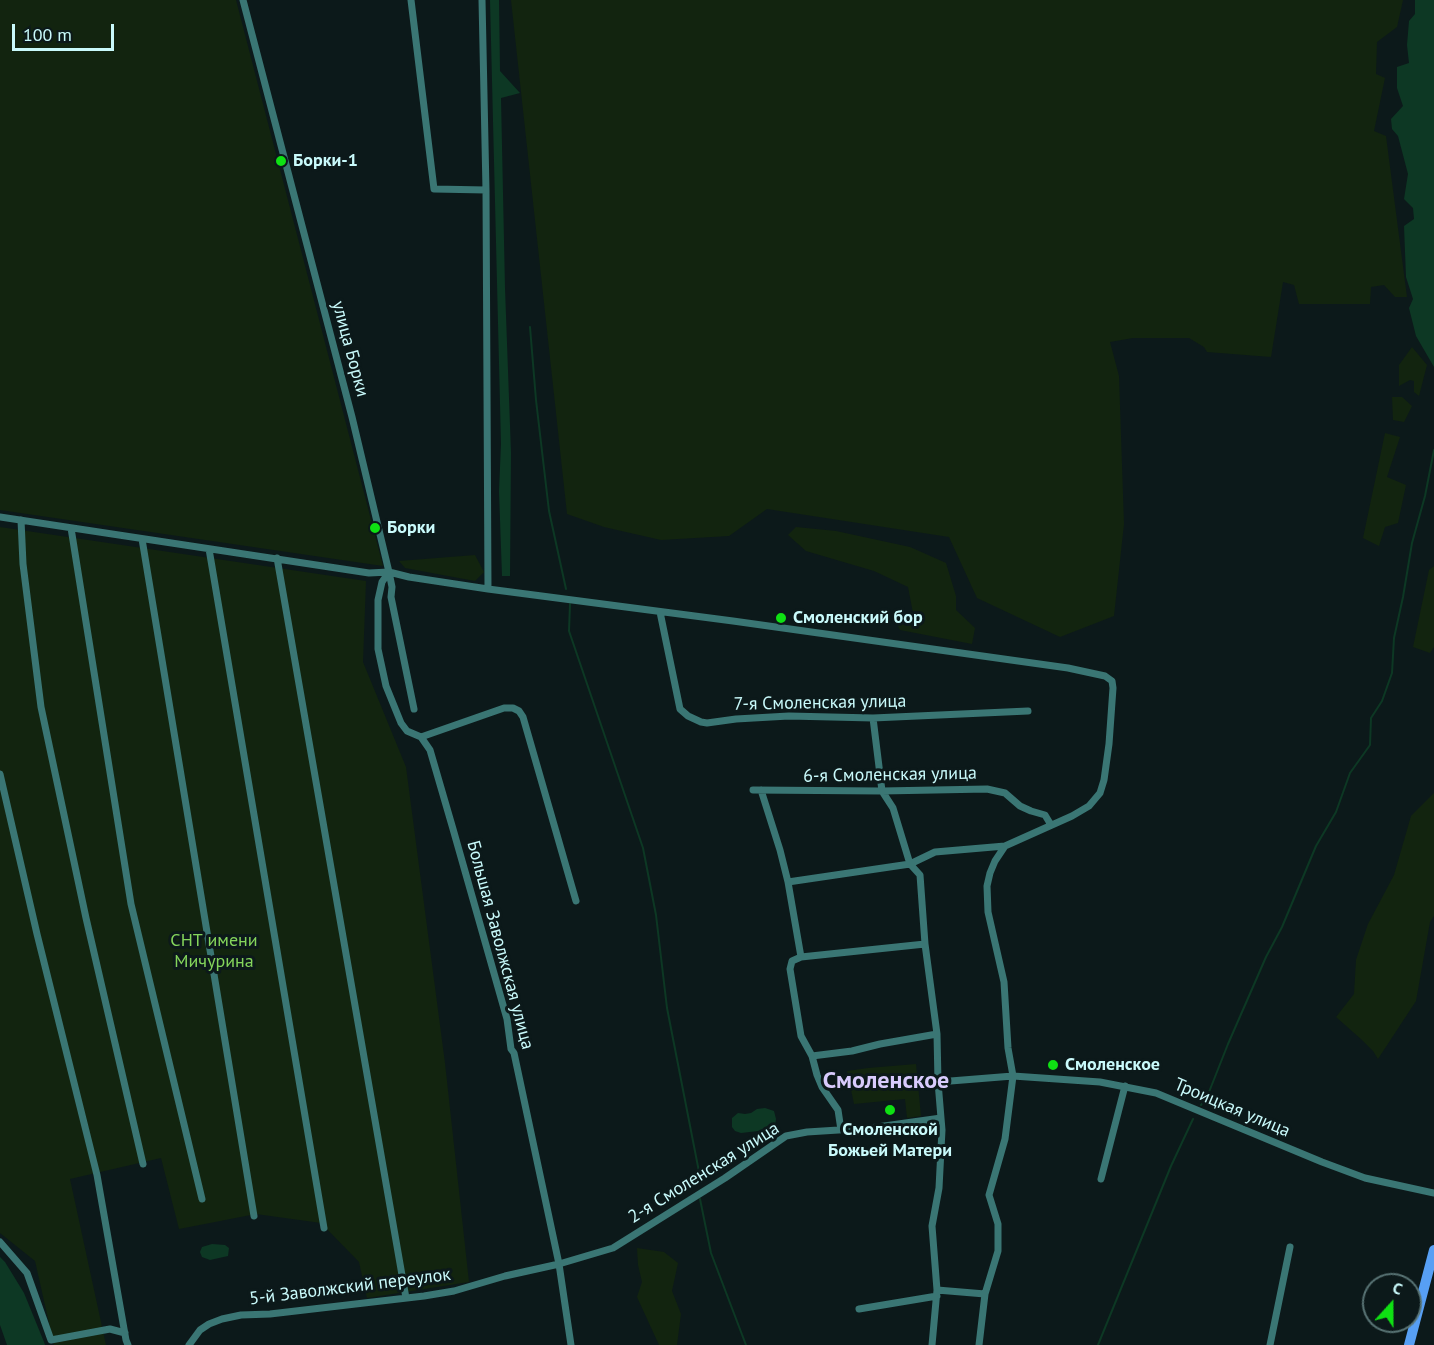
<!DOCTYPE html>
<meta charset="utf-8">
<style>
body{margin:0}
#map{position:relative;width:1434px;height:1345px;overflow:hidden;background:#0c191a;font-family:"PT Sans",sans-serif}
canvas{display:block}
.north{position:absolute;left:1362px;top:1273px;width:60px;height:60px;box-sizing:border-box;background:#0c191a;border:2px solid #587374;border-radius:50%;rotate:21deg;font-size:16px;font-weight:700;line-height:24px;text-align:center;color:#c9fafb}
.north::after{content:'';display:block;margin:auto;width:21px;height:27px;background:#0fe113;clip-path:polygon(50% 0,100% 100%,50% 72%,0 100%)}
.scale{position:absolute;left:12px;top:24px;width:102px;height:27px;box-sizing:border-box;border:3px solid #c9fafb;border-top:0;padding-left:8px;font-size:18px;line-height:21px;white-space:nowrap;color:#c9fafb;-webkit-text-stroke:4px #0c191a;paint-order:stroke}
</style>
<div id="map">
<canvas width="1434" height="1345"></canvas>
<div class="north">С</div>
<div class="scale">100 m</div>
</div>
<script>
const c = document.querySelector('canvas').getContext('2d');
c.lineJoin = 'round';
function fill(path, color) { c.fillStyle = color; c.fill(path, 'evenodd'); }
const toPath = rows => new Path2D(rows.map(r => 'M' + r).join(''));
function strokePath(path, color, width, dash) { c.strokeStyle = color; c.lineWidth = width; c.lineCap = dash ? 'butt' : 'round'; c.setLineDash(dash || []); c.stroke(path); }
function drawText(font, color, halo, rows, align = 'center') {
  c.font = font + ' "PT Sans",sans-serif'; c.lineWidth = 6; c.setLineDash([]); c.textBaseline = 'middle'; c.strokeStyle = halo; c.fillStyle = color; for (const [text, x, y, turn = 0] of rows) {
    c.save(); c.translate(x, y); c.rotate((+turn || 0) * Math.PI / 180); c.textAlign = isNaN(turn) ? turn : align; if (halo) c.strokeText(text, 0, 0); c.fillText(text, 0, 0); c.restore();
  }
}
const green = toPath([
 [0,0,236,0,383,566,0,510],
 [511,0,1403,0,1397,27,1377,42,1376,74,1385,78,1374,131,1386,136,1407,297,1395,297,1384,285,1371,287,1370,304,1299,304,1294,285,1283,282,1271,357,1207,352,1204,347,1189,338,1133,338,1110,342,1119,376,1124,524,1114,616,1060,637,977,598,949,537,767,509,729,536,661,540,604,527,567,514],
 [1412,347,1427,365,1419,396,1414,392,1414,381,1410,380,1399,386,1399,365],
 [1392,397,1402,397,1412,406,1404,422,1393,420],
 [1385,433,1400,437,1387,477,1406,485,1398,523,1385,527,1379,546,1363,538],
 [0,527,366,581,363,662,406,767,445,1063,469,1282,367,1298,359,1262,321,1223,256,1214,179,1229,161,1158,70,1179,106,1345,54,1345,35,1261,0,1233],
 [796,527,836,531,910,547,946,563,956,596,956,610,975,628,972,644,900,630,896,622,913,613,908,587,874,571,806,551,788,535],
 [475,555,484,572,475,581,405,568,399,561],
 [1434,566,1434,647,1430,653,1413,647,1429,570],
 [1434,793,1434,916,1430,922,1416,1001,1378,1059,1373,1051,1362,1040,1336,1017,1354,994,1356,960,1368,924,1394,875,1411,816],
 [916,1064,921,1116,907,1118,905,1099,854,1104,847,1071,868,1068],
 [637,1248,664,1252,678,1263,672,1291,681,1314,677,1345,659,1345,637,1297,642,1282,638,1265]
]);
const water = toPath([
 [490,0,499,0,500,71,520,93,501,98,505,288,511,453,510,576,502,576,499,491,501,444],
 [1415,0,1434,0,1434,367,1416,336,1409,308,1413,299,1406,277,1404,226,1414,219,1413,208,1404,199,1408,174,1398,136,1392,129,1391,119,1403,106,1397,88,1397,67,1409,63,1407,45,1409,21,1415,14],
 [765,1108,774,1111,776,1119,775,1127,767,1130,741,1133,735,1131,732,1127,732,1118,738,1113,745,1114,751,1113,757,1109],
 [212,1244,225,1245,229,1248,228,1256,210,1260,202,1257,200,1252,202,1247],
 [0,1257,5,1262,24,1293,44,1342,45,1345,7,1345,0,1325]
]);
const stream = toPath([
 [530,327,536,400,549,511,566,589],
 [570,604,569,631,643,848,656,915,667,1008,701,1182],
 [1201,1105,1209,1092,1228,1044,1266,957,1282,927,1316,846,1336,812,1350,773,1370,745,1371,718,1382,701,1392,673,1394,638,1403,597,1412,543,1425,496,1434,450],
 [700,1199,711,1253,746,1345],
 [1098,1345,1171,1166,1193,1119]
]);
const minor = toPath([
 [243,0,352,417,389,572,392,587,391,597,414,709],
 [411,0,434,189,486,190],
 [482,0,486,190,488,589],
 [0,517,369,573,389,572,409,577,488,589,733,621,1068,668,1105,676,1112,681,1113,688,1109,744,1104,780,1100,793,1089,806,1072,816,1005,846,995,861,990,873,987,886,988,912,1004,982,1008,1048,1013,1076,1005,1139,989,1195,998,1224,998,1251,985,1294,979,1345],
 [21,520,23,564,41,707,86,918,143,1164],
 [71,528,131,904,202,1199],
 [142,539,254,1216],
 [209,549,324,1228],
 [277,558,406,1298],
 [389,572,382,582,378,600,378,649,386,686,401,723,407,731,421,737,430,750,453,829,507,1019,511,1049,514,1053,559,1264,571,1345],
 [660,612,680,709,688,716,701,722,707,723,736,719,789,716,873,718,1028,711],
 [873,718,882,791,893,808,910,864,920,875,925,944,937,1034,938,1082,942,1130,939,1188,932,1226,937,1290,932,1345],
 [421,737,504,708,513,708,519,711,523,717,576,901],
 [0,774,37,934,97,1175,126,1340,128,1345],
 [753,790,882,791,987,789,1005,793,1020,806,1031,811,1045,815,1051,825],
 [761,790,780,850,788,882,801,957,792,961,790,969,801,1036,812,1056,817,1075,822,1087,838,1110,841,1130],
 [788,882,910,864,935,852,1005,846],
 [801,957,925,944],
 [812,1056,852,1051,880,1044,937,1034],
 [938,1082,1013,1076,1100,1082,1156,1093,1322,1162,1365,1178,1434,1193],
 [1101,1179,1125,1086],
 [0,1242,27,1273,51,1340,110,1329,125,1333],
 [937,1290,985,1294],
 [859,1309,937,1296],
 [189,1345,200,1330,209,1324,222,1319,241,1315,270,1314,424,1296,454,1291,505,1276,559,1264,613,1248,725,1178,786,1136,807,1132,870,1128,941,1118],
 [1270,1345,1290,1247]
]);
const primary = toPath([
 [1409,1345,1434,1250]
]);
const markers = [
 [281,161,6,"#0fe113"],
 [375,528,6,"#0fe113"],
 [781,618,6,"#0fe113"],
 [1053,1065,6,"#0fe113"],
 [890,1110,6,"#0fe113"]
];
const poiNames = [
 ["Борки-1",293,161],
 ["Борки",387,528],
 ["Смоленский бор",793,618],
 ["Смоленское",1065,1065],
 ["Смоленской",890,1130,"center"],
 ["Божьей Матери",890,1151,"center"]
];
const streetNames = [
 ["улица Борки",350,349,75],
 ["7-я Смоленская улица",820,703,-1],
 ["6-я Смоленская улица",890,775,-1],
 ["Большая Заволжская улица",500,945,75],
 ["Троицкая улица",1232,1108,23],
 ["2-я Смоленская улица",704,1173,-32],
 ["5-й Заволжский переулок",350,1287,-7]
];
const parkNames = [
 ["СНТ имени",214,941],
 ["Мичурина",214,962]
];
const districtNames = [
 ["Смоленское",886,1081]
];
fill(green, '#12240f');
fill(water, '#0d3824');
strokePath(stream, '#0d3824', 2);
strokePath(minor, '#3a7674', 7);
strokePath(primary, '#579ff4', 10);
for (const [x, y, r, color] of markers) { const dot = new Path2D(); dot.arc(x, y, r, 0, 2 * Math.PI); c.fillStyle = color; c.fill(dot); strokePath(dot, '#0c191a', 2); }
drawText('bold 18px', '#c9fafb', '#0c191a', poiNames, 'left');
drawText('18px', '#c9fafb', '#0c191a', streetNames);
drawText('18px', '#84d55b', '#0c191a', parkNames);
drawText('bold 24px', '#d8cbfc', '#0c191a', districtNames);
</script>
